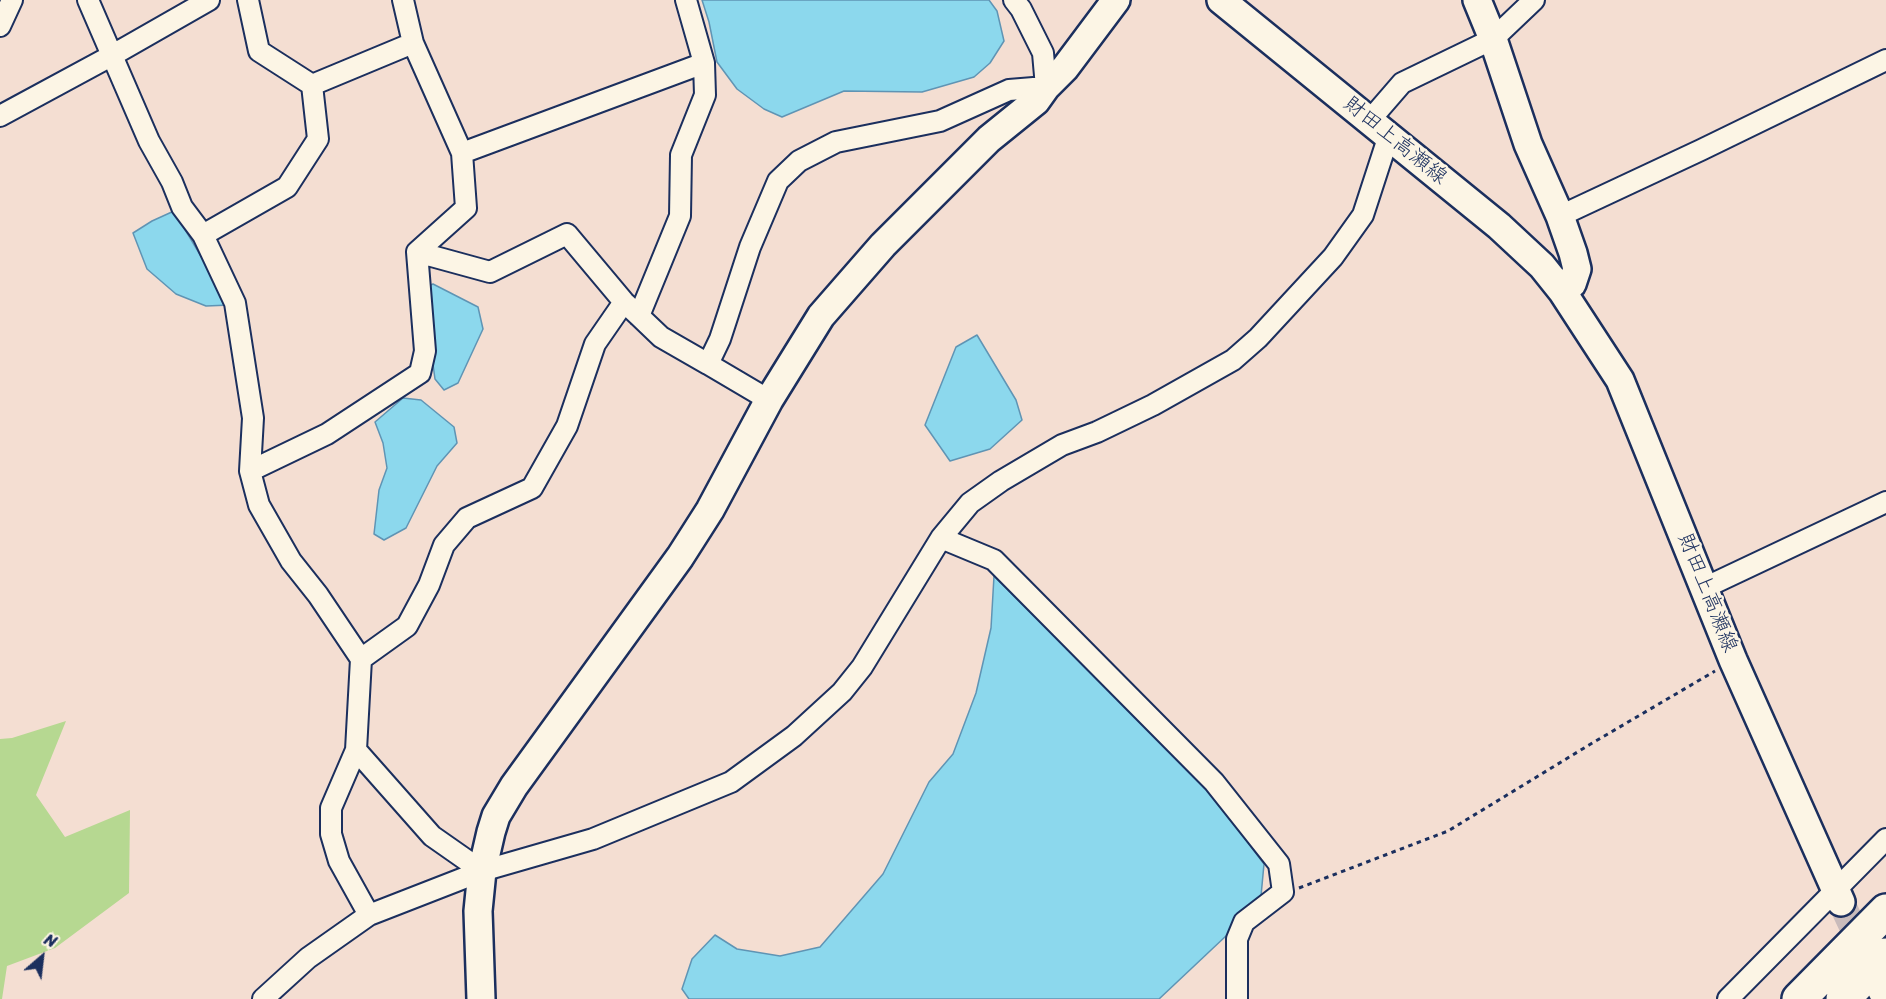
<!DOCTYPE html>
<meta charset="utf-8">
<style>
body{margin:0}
#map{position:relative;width:1886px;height:999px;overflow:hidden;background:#f4ded2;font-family:Sriracha,sans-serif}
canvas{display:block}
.north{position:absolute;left:12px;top:927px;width:60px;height:60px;-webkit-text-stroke:4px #fcf5e5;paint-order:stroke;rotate:28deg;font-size:16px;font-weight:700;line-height:24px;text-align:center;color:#1b2f5e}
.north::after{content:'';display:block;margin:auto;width:21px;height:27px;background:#1b2f5e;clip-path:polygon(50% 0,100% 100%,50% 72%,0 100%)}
</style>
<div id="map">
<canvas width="1886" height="999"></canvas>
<div class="north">N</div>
</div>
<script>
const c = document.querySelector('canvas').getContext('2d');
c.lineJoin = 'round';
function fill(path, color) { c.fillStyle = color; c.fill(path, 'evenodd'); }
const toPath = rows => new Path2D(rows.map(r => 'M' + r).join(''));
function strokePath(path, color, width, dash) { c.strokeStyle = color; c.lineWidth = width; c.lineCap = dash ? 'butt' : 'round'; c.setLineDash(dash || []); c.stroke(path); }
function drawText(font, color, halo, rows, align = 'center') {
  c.font = font + ' Sriracha,"Klee One",sans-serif'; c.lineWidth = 4.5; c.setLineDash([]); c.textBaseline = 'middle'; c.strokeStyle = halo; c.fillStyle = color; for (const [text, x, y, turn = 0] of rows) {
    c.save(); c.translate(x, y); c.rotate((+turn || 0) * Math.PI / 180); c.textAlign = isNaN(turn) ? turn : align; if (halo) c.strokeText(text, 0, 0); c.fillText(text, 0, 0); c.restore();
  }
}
const green = toPath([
 [66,721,36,795,65,837,130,810,129,893,55,948,7,966,2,999,0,999,0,739,12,738]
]);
const water = toPath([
 [702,0,989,0,997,11,1004,41,990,63,974,77,922,92,844,91,782,117,764,109,737,89,717,62,709,22,702,0],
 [174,211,230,305,206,306,176,294,147,269,133,233,152,221,174,211],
 [433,284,478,307,483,329,458,383,444,390,435,379,429,336,426,287,433,284],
 [977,335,1016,400,1022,420,990,449,950,461,925,425,956,347,977,335],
 [403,398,421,400,454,427,457,443,437,466,406,528,384,540,374,534,379,490,387,468,383,443,375,422,403,398],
 [994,576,1207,788,1264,864,1261,896,1238,915,1227,935,1159,999,689,999,682,989,692,959,715,935,737,949,780,956,820,947,883,874,929,782,953,754,976,693,991,628,994,576]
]);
const secondaryTunnel = toPath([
 [1841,902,1866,955]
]);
const path = toPath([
 [1299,888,1448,831,1589,745,1715,671]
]);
const street = toPath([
 [88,0,149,141,172,182,182,207,203,235,235,303,253,418,250,471,259,505,291,561,318,595,361,659,356,750,331,808,331,834,339,861,369,915],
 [248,0,259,51,312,85,413,43],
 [0,26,12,0],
 [0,116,111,56,209,0],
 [1370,120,1402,83,1493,39,1534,0],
 [462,153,704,63],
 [1560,216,1701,150,1886,60],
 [203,235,287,187,318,139,312,85],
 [417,252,490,272,567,234,624,302,639,316,661,337,708,364,720,339,750,247,778,181,799,161,836,142,940,121,1009,90,1046,87,1043,53,1021,9,1014,0],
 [639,316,680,216,681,155,705,95,704,63,686,0],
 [708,364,769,400],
 [250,471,327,434,420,373,425,351,417,252,466,208,462,153,413,43,403,0],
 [941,538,994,560,1214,782,1279,864,1283,892,1244,922,1237,939,1237,999],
 [1704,588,1886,502],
 [361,659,407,626,429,585,444,545,467,518,532,488,567,426,595,344,624,302],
 [356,750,432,836,482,871],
 [263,999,308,958,369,915,482,871,593,839,731,782,794,736,842,692,862,667,941,538,970,503,1001,481,1062,445,1097,432,1153,405,1233,360,1258,338,1333,257,1363,215,1389,135],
 [1728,999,1886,839]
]);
const secondary = toPath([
 [1221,0,1499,226,1542,266,1562,291,1620,380,1733,660,1841,902],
 [1477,0,1493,39,1528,144,1560,216,1573,253,1577,269,1572,284,1562,291],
 [1881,989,1886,999],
 [481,999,478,911,482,871,491,832,496,816,514,786,680,557,710,510,769,400,821,316,883,245,989,139,1036,101,1046,87,1065,68,1116,0]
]);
const highway = toPath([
 [1799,999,1886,911],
 [1843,999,1886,955]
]);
const streetNames = [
 ["財田上高瀬線",1395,141,39],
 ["財田上高瀬線",1707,593,68]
];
fill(green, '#b6d891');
fill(water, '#8cd8ed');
strokePath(water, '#5f94b4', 1.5);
strokePath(secondaryTunnel, '#c9bbbb', 27, [27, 14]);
strokePath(street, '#1b2f5e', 24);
strokePath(secondary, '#1b2f5e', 32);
strokePath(highway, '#1b2f5e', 38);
strokePath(path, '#1b2f5e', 3, [4.5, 4.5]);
strokePath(street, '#fcf5e5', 20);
strokePath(secondary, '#fcf5e5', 27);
strokePath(highway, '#fcf5e5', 33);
drawText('21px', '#1b2f5e', '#fcf5e5', streetNames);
</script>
